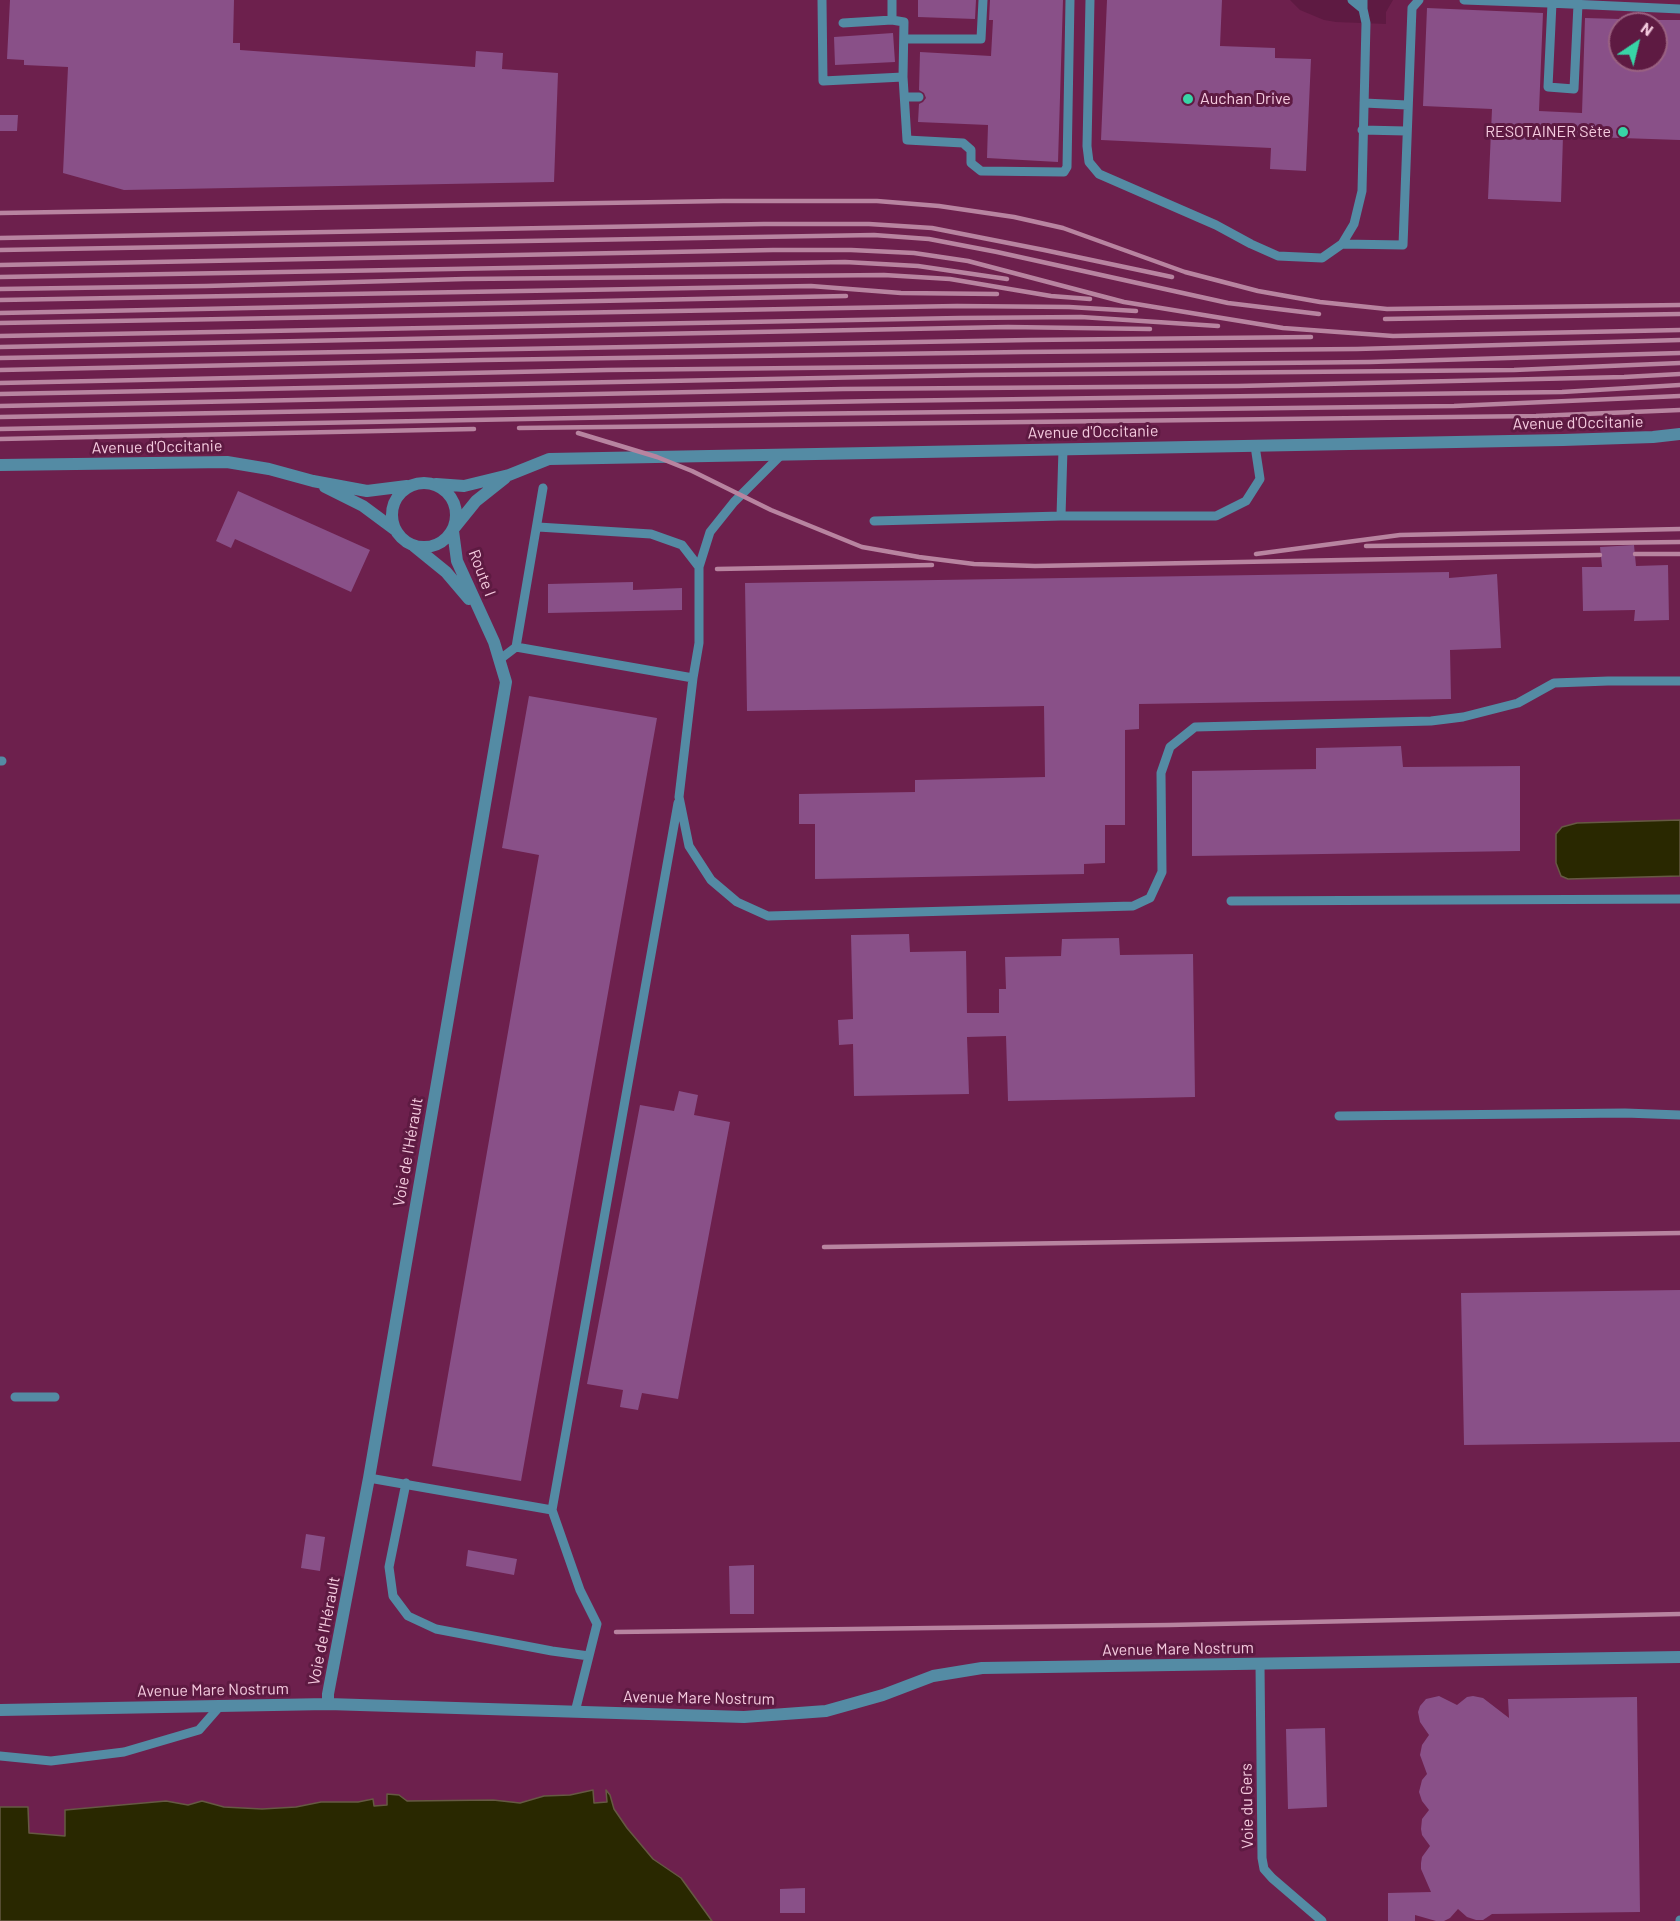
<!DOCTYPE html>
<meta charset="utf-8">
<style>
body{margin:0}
#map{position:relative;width:1680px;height:1921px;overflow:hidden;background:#5e1a42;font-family:Barlow,sans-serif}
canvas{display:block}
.north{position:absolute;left:1608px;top:12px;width:60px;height:60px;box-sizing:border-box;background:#5e1a42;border:2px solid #9a6181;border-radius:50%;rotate:35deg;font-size:16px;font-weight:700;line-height:24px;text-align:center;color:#f5cbdf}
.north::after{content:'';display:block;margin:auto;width:21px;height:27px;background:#38d4a6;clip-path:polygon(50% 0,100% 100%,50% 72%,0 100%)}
</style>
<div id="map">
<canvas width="1680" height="1921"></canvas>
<div class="north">N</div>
</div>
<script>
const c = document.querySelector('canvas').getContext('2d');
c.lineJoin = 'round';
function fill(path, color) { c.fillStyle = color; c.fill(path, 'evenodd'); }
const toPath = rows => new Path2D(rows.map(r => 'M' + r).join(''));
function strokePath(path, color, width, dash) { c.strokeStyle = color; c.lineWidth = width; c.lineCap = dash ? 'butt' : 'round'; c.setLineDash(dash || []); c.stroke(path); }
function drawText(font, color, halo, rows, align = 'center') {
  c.font = font + ' Barlow,sans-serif'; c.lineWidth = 6; c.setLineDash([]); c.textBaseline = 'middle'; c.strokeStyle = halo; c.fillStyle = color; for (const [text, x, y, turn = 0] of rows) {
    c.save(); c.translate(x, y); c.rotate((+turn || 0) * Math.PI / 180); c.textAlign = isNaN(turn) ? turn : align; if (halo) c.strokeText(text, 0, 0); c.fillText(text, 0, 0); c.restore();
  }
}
const built = toPath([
 [0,0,1290,0,1300,10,1324,20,1336,22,1386,24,1386,12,1393,0,1680,0,1680,1921,712,1921,681,1878,653,1859,627,1828,614,1809,610,1795,607,1791,607,1802,594,1803,592,1790,570,1795,544,1796,520,1803,493,1800,407,1801,399,1795,388,1794,387,1805,374,1806,372,1799,358,1802,321,1802,296,1807,262,1809,224,1807,202,1801,188,1805,166,1801,65,1810,65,1836,29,1833,28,1807,0,1807],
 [1620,24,1656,24,1656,60,1620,60]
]);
const water = toPath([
 [1680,820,1680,876,1568,879,1561,876,1556,863,1556,834,1562,827,1577,823,1680,820],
 [593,1790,594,1803,607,1802,606,1790,610,1795,614,1809,627,1828,653,1859,681,1878,712,1921,0,1921,0,1807,28,1807,29,1833,65,1836,65,1810,166,1801,188,1805,202,1801,224,1807,262,1809,296,1807,321,1802,358,1802,373,1799,374,1806,387,1805,387,1794,399,1795,407,1801,493,1800,520,1803,544,1796,570,1795,593,1790]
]);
const building = toPath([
 [10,0,234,0,233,43,240,43,240,50,475,67,476,51,503,53,502,69,558,73,554,182,124,190,63,173,68,67,24,65,24,60,7,59],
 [918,0,976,0,975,19,918,17],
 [990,0,1063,0,1058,162,987,158,988,125,918,122,919,104,923,102,926,98,924,93,919,90,920,52,991,56,993,20,989,20],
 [1107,0,1222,0,1220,46,1275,48,1275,58,1311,59,1306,171,1270,169,1271,148,1101,140],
 [1427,8,1543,13,1539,111,1582,113,1585,18,1620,19,1620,60,1656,60,1656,20,1680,20,1680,140,1563,136,1561,202,1488,199,1492,109,1423,106],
 [893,33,895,62,835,65,834,37],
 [0,115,18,115,17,131,0,131],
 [238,491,370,550,351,592,235,539,231,548,216,541],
 [1634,545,1636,566,1668,565,1669,620,1634,621,1635,610,1583,611,1582,567,1602,567,1600,547],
 [1449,572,1449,578,1497,574,1501,648,1450,650,1451,699,1139,704,1139,729,1125,730,1125,825,1105,825,1105,863,1084,864,1084,874,815,879,815,824,799,824,799,794,915,792,915,780,1045,777,1044,706,747,711,745,583],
 [633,582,633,590,682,588,682,610,548,613,548,584],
 [529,696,657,718,521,1481,432,1466,539,855,502,848],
 [1401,746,1403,767,1520,766,1520,851,1192,856,1192,771,1316,769,1316,748],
 [909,934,910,952,966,951,967,1013,999,1013,999,989,1006,989,1005,957,1061,956,1062,939,1119,938,1120,955,1193,954,1195,1097,1008,1101,1006,1036,967,1037,969,1094,854,1096,853,1044,839,1045,838,1020,853,1019,851,935],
 [679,1091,698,1095,694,1115,730,1122,678,1399,642,1393,638,1410,620,1407,623,1390,587,1384,640,1105,674,1111],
 [1680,1290,1680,1442,1464,1445,1461,1293],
 [306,1534,325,1537,320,1571,301,1568],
 [468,1550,517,1559,514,1575,466,1566],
 [754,1565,754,1614,730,1614,729,1566],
 [1439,1696,1457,1705,1467,1697,1473,1696,1483,1698,1509,1718,1508,1699,1637,1697,1640,1912,1492,1914,1483,1920,1476,1920,1467,1917,1458,1909,1450,1918,1444,1921,1436,1921,1415,1915,1415,1921,1388,1921,1388,1893,1431,1892,1421,1869,1421,1863,1422,1857,1430,1846,1422,1835,1421,1829,1422,1819,1429,1810,1422,1801,1419,1792,1422,1780,1427,1774,1420,1755,1422,1745,1429,1735,1420,1722,1418,1712,1420,1706,1426,1699],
 [1325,1728,1327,1807,1288,1809,1286,1729],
 [805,1888,805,1913,780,1913,780,1889]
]);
const service = toPath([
 [822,0,823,81,903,77],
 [1090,0,1087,146,1089,162,1099,174,1216,225,1251,244,1278,256,1322,258,1342,244,1354,224,1362,191,1366,23,1363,9,1363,0],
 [1352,0,1363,9],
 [1464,0,1548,3,1549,0],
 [1548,3,1680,9],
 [1552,3,1548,87,1574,89,1578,4],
 [892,20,892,0],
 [843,23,892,20,904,22,903,77,907,140,963,143,971,150,971,163,981,171,1064,172,1067,167,1070,0],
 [905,39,981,39,983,0],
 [905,97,919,97],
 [1364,103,1407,105],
 [1362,130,1406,131],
 [1342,244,1403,245,1412,8,1419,0],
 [781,455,734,502,710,532,699,567,699,643,693,678,679,797,689,846,711,880,737,902,768,916,1133,906,1150,898,1162,872,1161,773,1170,747,1195,727,1431,721,1463,717,1518,703,1554,683,1608,681,1680,681],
 [1061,516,1063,449],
 [874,521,1061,516,1216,516,1246,501,1260,479,1255,446],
 [538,527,651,534,682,545,699,567],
 [516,647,693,678],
 [499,660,516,647,543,488],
 [0,761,2,761],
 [1231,901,1680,899],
 [1339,1116,1625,1113,1680,1115],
 [15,1397,55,1397],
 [369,1478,552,1510],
 [406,1483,389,1567,393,1596,408,1616,436,1629,552,1651,589,1656],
 [1260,1665,1262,1858,1264,1869,1272,1878,1322,1921],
 [575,1712,597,1624,580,1590,552,1510,678,803],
 [0,1756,51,1761,124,1752,199,1730,220,1706],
 [1680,1921,1680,1920]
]);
const minor = toPath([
 [0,465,227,462,269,469,313,481,367,491,407,486],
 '392 515a32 32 0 1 1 64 0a32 32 0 1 1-64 0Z',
 [436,484,464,486,509,475,549,459,1563,440,1653,437,1680,434],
 [325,487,363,506,394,529],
 [455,527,476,501,505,478],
 [414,546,446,572,469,599],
 [328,1704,328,1694,369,1478,506,682,494,642,457,561,453,531],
 [0,1710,328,1704,744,1717,826,1711,883,1695,933,1676,982,1668,1680,1657]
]);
const rail = toPath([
 [0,213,723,201,877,201,939,206,1014,217,1063,228,1185,272,1258,291,1320,302,1387,309,1680,305],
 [0,238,764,224,869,224,932,228,1044,250,1172,277],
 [0,250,874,235,929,239,997,252,1228,303,1319,314],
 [0,265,773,250,851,250,914,253,968,261,1124,302,1283,328,1393,336,1680,330],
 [0,277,845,262,918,266,1007,279],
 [0,289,206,286,465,279,884,275,950,279,1051,296,1090,299],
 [0,300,811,286,901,293,997,294],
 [0,313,846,296],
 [1385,319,1680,314],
 [0,323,957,306,1069,307,1136,311],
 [0,336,960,318,1081,317,1218,326],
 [0,347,1008,327,1150,329],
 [0,358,1030,340,1311,337],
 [0,370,483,360,1022,352,1357,349,1680,340],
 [0,383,607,370,1370,362,1680,353],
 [0,394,975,375,1514,370,1680,363],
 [0,406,843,389,1238,386,1624,377,1680,374],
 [0,417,879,401,1562,392,1680,385],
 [519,428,1536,416,1680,410],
 [0,429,788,414,1454,406,1680,396],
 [578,433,657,457,692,471,771,510,862,547,919,557,974,564,1035,566,1600,555],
 [0,439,474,429],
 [1366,546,1680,542],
 [1256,554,1400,535,1680,529],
 [1635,554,1680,554],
 [717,569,932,565],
 [824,1247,1680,1233],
 [616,1632,1169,1625,1680,1614]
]);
const markers = [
 [1188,99,6,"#38d4a6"],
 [1623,132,6,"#38d4a6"]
];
const poiNames = [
 ["Auchan Drive",1200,99],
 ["RESOTAINER Sète",1611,132,"right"]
];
const streetNames = [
 ["Avenue d'Occitanie",1578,423,-1],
 ["Avenue d'Occitanie",1093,432,-1],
 ["Avenue d'Occitanie",157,447,-1],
 ["Route I",482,573,69],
 ["Voie de l'Hérault",408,1152,-80],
 ["Voie de l'Hérault",324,1631,-79],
 ["Avenue Mare Nostrum",1178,1649,-1],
 ["Avenue Mare Nostrum",213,1690,-1],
 ["Avenue Mare Nostrum",699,1698,1],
 ["Voie du Gers",1247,1806,-91]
];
fill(built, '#6d204d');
fill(water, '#292800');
strokePath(water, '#665943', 1.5);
fill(building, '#895088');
strokePath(service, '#548ba4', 9);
strokePath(minor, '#548ba4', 12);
strokePath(rail, '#b884a0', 4.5);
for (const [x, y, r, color] of markers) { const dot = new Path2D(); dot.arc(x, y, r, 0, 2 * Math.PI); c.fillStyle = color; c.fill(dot); strokePath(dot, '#5e1a42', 2); }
drawText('16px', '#f5cbdf', '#5e1a42', poiNames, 'left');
drawText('16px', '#f5cbdf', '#5e1a42', streetNames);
</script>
